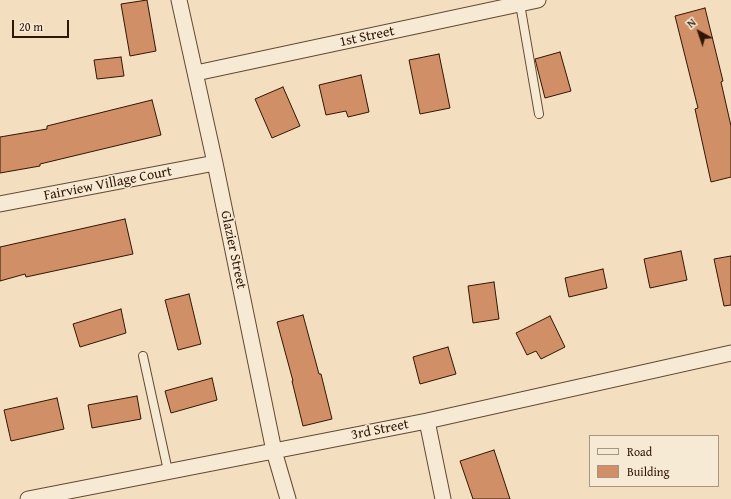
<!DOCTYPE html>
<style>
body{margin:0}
#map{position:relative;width:731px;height:499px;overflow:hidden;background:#f3dfbf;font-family:"Gentium Book Plus",serif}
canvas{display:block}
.legend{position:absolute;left:589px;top:435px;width:130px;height:52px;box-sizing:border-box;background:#f7ead5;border:1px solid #a89581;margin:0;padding:5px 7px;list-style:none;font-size:12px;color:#311603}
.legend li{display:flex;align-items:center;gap:8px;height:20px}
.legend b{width:20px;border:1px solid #a89581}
.north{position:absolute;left:679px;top:12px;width:40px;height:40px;-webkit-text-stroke:3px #f7ead5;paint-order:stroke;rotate:320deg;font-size:11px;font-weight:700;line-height:16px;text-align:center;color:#311603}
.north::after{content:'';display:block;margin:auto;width:14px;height:18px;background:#311603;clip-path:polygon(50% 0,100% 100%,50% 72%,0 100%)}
.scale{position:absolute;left:12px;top:20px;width:57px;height:18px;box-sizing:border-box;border:2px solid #311603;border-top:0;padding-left:5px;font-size:12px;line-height:14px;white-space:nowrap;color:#311603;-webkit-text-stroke:3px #f7ead5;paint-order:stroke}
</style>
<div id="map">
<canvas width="731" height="499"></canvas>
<ul class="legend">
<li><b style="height:5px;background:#f7ead5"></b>Road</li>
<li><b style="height:11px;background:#d08f67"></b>Building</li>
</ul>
<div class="north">N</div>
<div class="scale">20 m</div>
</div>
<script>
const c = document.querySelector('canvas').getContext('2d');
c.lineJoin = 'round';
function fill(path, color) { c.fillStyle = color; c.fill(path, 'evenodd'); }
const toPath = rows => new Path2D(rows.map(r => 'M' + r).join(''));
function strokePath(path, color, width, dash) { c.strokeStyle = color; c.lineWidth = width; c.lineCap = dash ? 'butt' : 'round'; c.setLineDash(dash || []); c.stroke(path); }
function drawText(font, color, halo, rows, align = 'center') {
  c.font = font + ' "Gentium Book Plus",serif'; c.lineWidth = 3; c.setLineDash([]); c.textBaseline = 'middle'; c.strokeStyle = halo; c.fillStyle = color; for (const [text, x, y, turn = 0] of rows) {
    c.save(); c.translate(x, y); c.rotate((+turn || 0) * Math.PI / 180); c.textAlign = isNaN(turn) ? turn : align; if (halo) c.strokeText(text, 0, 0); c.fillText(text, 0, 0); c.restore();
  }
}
const building = toPath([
 [147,0,156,51,130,56,121,4,147,0],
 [705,8,723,81,721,82,731,126,731,177,711,182,695,109,698,108,675,16,705,8],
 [560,52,571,91,545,98,535,59,560,52],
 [439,54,450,108,420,114,409,60,439,54],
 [121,57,124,76,97,79,94,60,121,57],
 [361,75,369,112,348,117,346,111,326,115,319,85,361,75],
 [283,87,300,126,272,138,255,99,283,87],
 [152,100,161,135,40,164,40,166,0,173,0,137,47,129,47,126,152,100],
 [125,219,133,254,26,277,25,274,0,281,0,247,125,219],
 [681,251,687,280,650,288,644,259,681,251],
 [731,256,731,305,724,306,714,259,731,256],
 [603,269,607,288,569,297,565,278,603,269],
 [494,282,499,319,473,323,468,286,494,282],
 [189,294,201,344,178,350,165,300,189,294],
 [121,309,126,333,80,347,73,324,121,309],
 [303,315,319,374,321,374,332,419,303,426,292,381,293,381,277,322,303,315],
 [550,316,565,347,541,359,536,351,527,355,516,333,550,316],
 [448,347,456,374,420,384,413,357,448,347],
 [212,378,217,400,171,413,165,391,212,378],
 [137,396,141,419,92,428,88,405,137,396],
 [57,398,64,429,11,441,4,410,57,398],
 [494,450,510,499,473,499,460,461,494,450]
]);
const service = toPath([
 [520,4,539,114],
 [143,356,168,471]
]);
const minor = toPath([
 [179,0,215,163,274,451,288,499],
 [196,73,538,0],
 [0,204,215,163],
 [427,421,443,499],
 [28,499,427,421,731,353]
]);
const streetNames = [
 ["1st Street",367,37,-12],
 ["Fairview Village Court",108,184,-11],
 ["Glazier Street",233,250,78],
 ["3rd Street",380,430,-11]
];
fill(building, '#d08f67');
strokePath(building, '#311603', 1);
strokePath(service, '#624832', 10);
strokePath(minor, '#624832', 17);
strokePath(service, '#f7ead5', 8);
strokePath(minor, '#f7ead5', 15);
drawText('14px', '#311603', '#f7ead5', streetNames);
</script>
